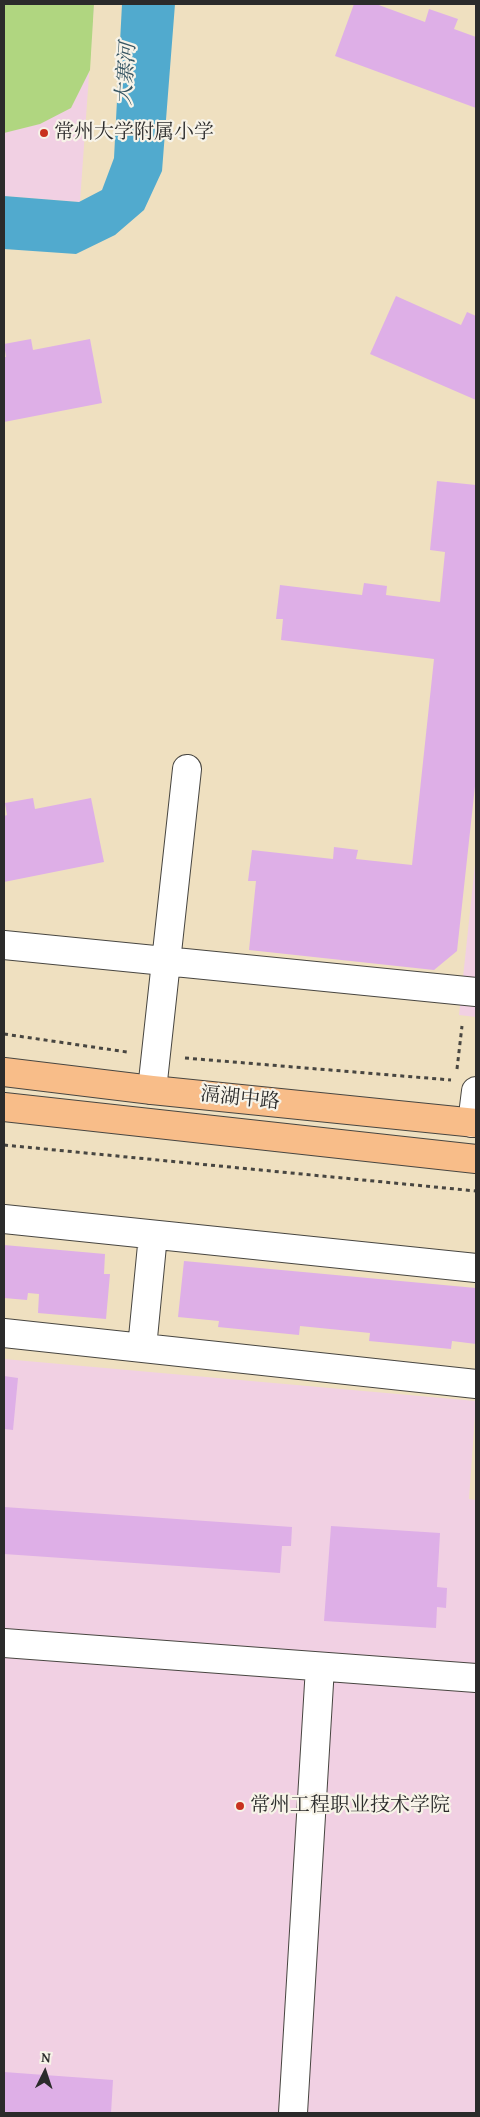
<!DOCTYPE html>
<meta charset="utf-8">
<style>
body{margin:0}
#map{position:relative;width:480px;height:2117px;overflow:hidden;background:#efe0c0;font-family:"Gentium Book Plus",serif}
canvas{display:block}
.frame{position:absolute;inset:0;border:5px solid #2b2b2b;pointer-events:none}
.north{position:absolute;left:20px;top:2047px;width:50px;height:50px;-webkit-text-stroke:4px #f7f3e8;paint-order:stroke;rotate:4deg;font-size:14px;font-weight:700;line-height:20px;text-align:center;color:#2b2b2b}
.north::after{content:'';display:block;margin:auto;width:18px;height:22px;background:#2b2b2b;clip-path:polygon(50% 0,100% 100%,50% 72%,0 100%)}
</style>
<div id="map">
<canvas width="480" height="2117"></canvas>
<div class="frame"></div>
<div class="north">N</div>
</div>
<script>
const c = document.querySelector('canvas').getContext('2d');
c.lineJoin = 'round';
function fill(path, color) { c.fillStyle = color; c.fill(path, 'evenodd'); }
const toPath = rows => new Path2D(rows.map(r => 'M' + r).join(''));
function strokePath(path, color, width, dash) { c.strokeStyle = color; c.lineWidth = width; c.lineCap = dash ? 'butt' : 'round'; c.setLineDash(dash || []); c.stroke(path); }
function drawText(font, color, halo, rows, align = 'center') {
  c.font = font + ' "Gentium Book Plus","Noto Serif SC",serif'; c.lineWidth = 4.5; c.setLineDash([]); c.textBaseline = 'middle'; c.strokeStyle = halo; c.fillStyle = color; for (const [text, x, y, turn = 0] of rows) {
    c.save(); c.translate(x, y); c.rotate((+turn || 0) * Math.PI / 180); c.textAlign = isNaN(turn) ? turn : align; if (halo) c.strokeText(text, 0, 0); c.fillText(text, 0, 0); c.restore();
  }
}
const built = toPath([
 [4,4,94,4,80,202,4,196],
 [476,855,476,1017,459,1015],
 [4,1359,476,1401,469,1499,476,1500,476,2113,4,2113]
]);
const green = toPath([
 [4,4,94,4,90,70,71,108,40,124,4,133]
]);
const water = toPath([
 [122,4,175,4,162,171,144,210,115,235,76,254,4,249,4,196,79,202,102,190,114,158]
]);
const building = toPath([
 [354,4,376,4,425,22,429,9,458,19,454,29,476,37,476,108,335,56],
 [396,296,461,325,467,312,476,316,476,400,370,354],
 [31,339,33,350,90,339,102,403,4,422,4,357,6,357,4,344],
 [437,481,476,485,476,777,457,951,434,970,249,950,256,881,248,881,252,850,333,859,334,847,358,850,356,859,412,865,434,659,281,640,283,619,276,619,280,585,362,595,364,583,387,586,386,595,440,602,445,552,430,550],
 [33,798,35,809,91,798,104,862,4,882,4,816,7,815,5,803],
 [4,1245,105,1254,104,1274,110,1274,106,1319,38,1313,39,1294,28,1293,27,1300,4,1298],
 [184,1261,476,1288,476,1344,452,1341,451,1349,369,1341,370,1333,300,1326,299,1335,218,1327,219,1321,178,1317],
 [4,1376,18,1378,13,1430,4,1429],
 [4,1507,292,1527,291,1546,282,1546,280,1573,4,1554],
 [331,1526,440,1533,437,1587,447,1588,446,1608,437,1607,436,1628,324,1621],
 [4,2072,113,2080,111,2113,4,2113]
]);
const path = toPath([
 [4,1034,127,1052],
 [185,1058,451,1080],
 [457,1069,462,1026],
 [4,1145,476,1191]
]);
const minor = toPath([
 [4,945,476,992],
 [152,1090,187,769],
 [472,1123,476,1091],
 [4,1219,476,1268],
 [4,1333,476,1384],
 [142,1348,153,1235],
 [4,1643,476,1678],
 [293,2113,320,1667]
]);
const major = toPath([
 [4,1072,152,1090,476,1123],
 [4,1107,476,1159]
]);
const markers = [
 [44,133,5,"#c8321e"],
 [240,1806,5,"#c8321e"]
];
const poiNames = [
 ["常州大学附属小学",54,133],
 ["常州工程职业技术学院",250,1806]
];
const streetNames = [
 ["滆湖中路",240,1099,6]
];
const waterNames = [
 ["大寨河",127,74,-86]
];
fill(built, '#f1d0e3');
fill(green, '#b0d680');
fill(water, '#51aace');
fill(building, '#deafe7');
strokePath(minor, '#484641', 30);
strokePath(major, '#484641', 30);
strokePath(path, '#484641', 3, [4, 4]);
strokePath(minor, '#fff', 28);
strokePath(major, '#f8bd89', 28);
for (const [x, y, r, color] of markers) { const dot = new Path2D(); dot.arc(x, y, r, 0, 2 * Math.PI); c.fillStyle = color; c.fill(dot); strokePath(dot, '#f7f3e8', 2); }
drawText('20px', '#2b2b2b', '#f7f3e8', poiNames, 'left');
drawText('20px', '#2b2b2b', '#f7f3e8', streetNames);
drawText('italic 21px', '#385764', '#f7f3e8', waterNames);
</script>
